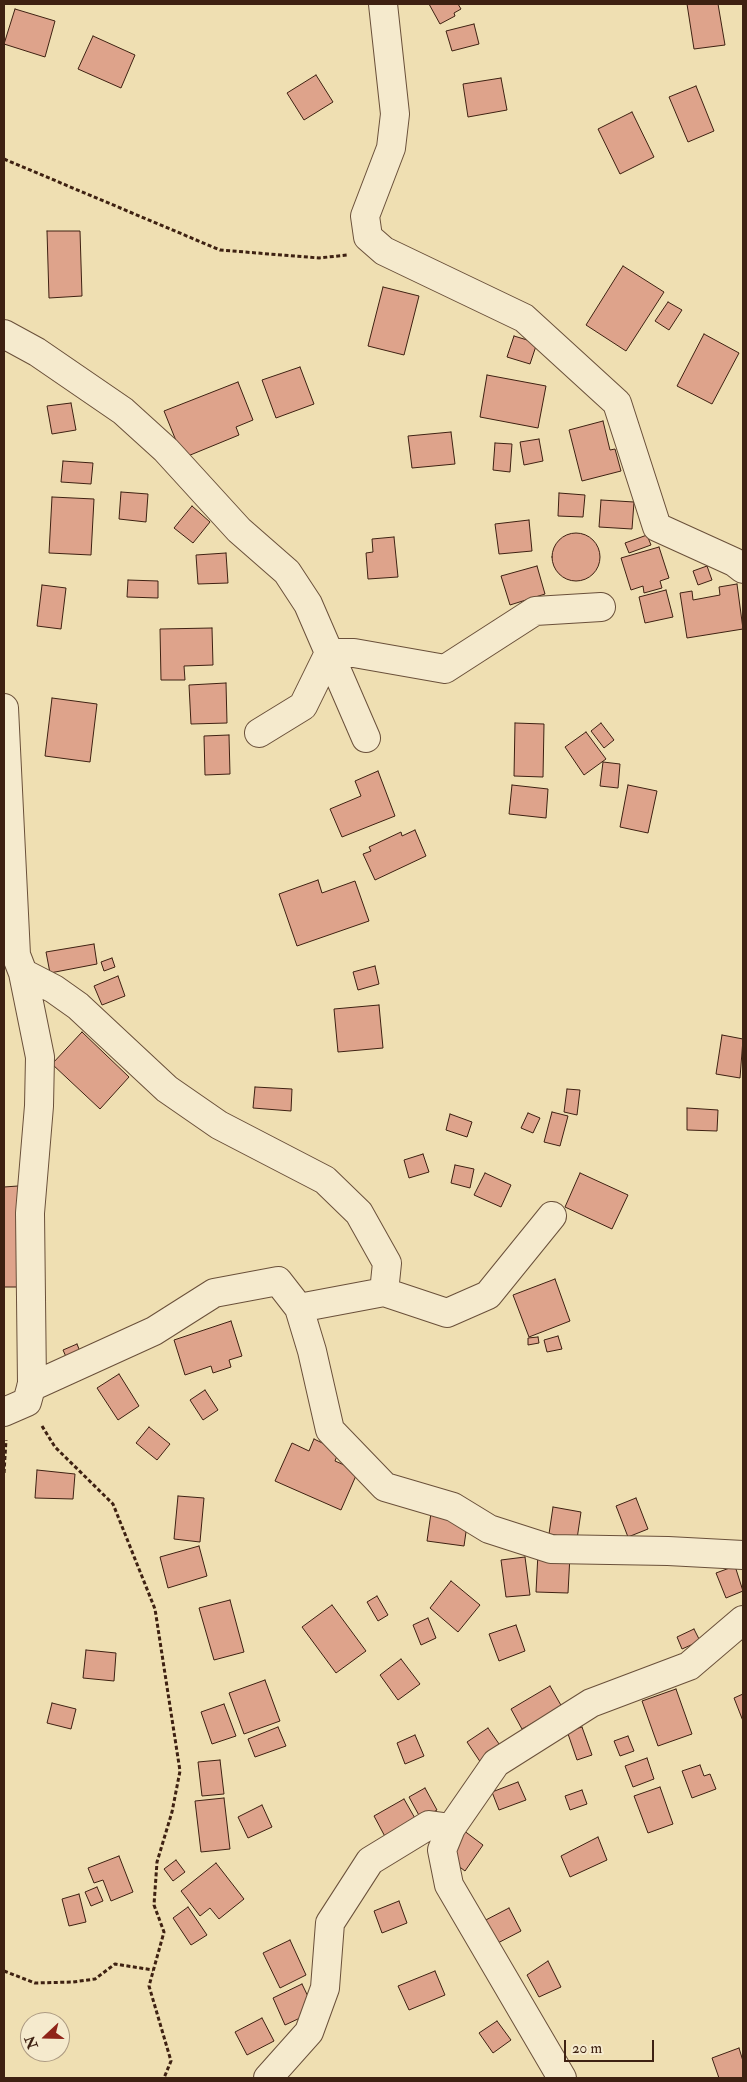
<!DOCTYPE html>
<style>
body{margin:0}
#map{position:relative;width:747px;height:2082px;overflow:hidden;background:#efdfb2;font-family:"IM FELL Double Pica",serif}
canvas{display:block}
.frame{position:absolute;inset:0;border:5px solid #3e2112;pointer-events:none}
.north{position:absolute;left:20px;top:2012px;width:50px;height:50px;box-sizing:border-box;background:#f5eacd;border:1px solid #ac9a82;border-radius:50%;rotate:249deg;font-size:14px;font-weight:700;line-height:20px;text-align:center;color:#3e2112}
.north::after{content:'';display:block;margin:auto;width:18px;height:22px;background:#8f2418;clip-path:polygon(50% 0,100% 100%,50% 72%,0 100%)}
.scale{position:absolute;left:564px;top:2040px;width:90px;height:22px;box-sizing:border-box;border:2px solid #3e2112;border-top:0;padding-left:6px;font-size:15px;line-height:18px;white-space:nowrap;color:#3e2112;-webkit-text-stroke:4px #f5eacd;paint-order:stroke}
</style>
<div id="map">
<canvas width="747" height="2082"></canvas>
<div class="frame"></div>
<div class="north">N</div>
<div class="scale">20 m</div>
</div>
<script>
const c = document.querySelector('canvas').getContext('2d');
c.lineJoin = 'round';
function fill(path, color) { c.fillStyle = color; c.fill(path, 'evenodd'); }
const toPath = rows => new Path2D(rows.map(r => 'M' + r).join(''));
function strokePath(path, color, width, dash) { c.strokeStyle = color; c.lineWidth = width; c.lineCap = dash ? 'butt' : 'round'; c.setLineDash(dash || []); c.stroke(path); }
const building = toPath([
 [429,4,458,4,461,9,454,13,455,16,440,24,429,4],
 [687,4,718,4,725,45,694,49,687,4],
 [15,9,55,21,45,57,4,44,15,9],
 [474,24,479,44,452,51,446,31,474,24],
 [93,36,135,55,121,88,78,69,93,36],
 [316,75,333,102,304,120,287,93,316,75],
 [501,78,507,110,468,117,463,84,501,78],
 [696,86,714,131,688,142,669,97,696,86],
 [632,112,654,157,620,174,598,129,632,112],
 [47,231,80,231,82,296,49,298,47,231],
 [623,266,664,292,626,351,586,325,623,266],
 [383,287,419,296,404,355,368,346,383,287],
 [668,302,682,310,669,330,655,321,668,302],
 [704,334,739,353,712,404,677,386,704,334],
 [514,336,537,343,530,364,507,357,514,336],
 [300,367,314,404,276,418,262,380,300,367],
 [487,375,546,386,538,428,480,417,487,375],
 [238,382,253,420,236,427,239,435,183,458,164,411,238,382],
 [71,403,76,430,52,434,47,406,71,403],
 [603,421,610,450,615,449,621,471,582,481,569,430,603,421],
 [451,432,455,464,412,468,408,436,451,432],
 [539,439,543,461,524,465,520,442,539,439],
 [495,443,512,444,510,472,493,470,495,443],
 [63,461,93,463,91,484,61,482,63,461],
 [121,492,148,494,146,522,119,519,121,492],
 [559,493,585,495,583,517,558,516,559,493],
 [52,497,94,499,91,555,49,553,52,497],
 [601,500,634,502,632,529,599,527,601,500],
 [192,506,210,522,193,543,174,528,192,506],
 [529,520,532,551,499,554,495,524,529,520],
 '552 557a24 24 0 1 1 48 0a24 24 0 1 1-48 0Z',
 [647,535,651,545,629,553,625,543,647,535],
 [394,537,398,577,368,579,366,553,373,552,372,539,394,537],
 [659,547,669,578,660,581,662,588,644,593,643,586,631,590,621,558,659,547],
 [226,553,228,583,198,584,196,555,226,553],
 [537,566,545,594,510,605,501,576,537,566],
 [707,566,712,580,698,585,693,571,707,566],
 [128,580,158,581,158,598,127,597,128,580],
 [737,584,743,629,687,638,680,593,692,591,693,600,720,595,719,587,737,584],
 [42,585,66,588,61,629,37,626,42,585],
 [666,590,673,617,645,623,639,597,666,590],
 [212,628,213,665,184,666,185,680,161,680,160,629,212,628],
 [226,683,227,723,191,724,189,685,226,683],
 [52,698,97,704,90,762,45,756,52,698],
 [515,723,544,724,543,777,514,776,515,723],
 [601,723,614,740,604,748,591,731,601,723],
 [586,732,606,759,584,775,565,747,586,732],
 [229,735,230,774,205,775,204,736,229,735],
 [603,762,620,764,618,788,600,786,603,762],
 [378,771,395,816,342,837,330,809,361,796,355,781,378,771],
 [512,785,548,789,546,818,509,814,512,785],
 [628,785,657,791,648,833,620,827,628,785],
 [415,830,426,856,375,880,363,854,371,851,369,847,401,832,402,836,415,830],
 [318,880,322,893,355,881,369,921,297,946,279,894,318,880],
 [94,944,97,964,50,973,46,952,94,944],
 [112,958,115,967,104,971,101,962,112,958],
 [375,966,379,984,358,990,353,972,375,966],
 [118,976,125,996,102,1005,94,986,118,976],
 [379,1005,383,1048,338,1052,334,1009,379,1005],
 [82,1032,129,1077,100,1109,52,1064,82,1032],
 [722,1035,743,1039,740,1078,716,1074,722,1035],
 [255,1087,292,1089,291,1111,253,1108,255,1087],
 [567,1089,580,1090,577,1115,564,1112,567,1089],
 [687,1108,718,1110,717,1131,687,1130,687,1108],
 [552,1112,568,1116,560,1146,544,1142,552,1112],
 [528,1113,540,1118,533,1133,521,1128,528,1113],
 [450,1114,472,1122,467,1137,446,1130,450,1114],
 [423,1154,429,1172,409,1178,404,1160,423,1154],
 [455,1165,474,1169,470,1188,451,1183,455,1165],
 [485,1173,511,1185,501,1207,474,1195,485,1173],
 [580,1173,628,1195,612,1229,565,1207,580,1173],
 [18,1186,21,1287,4,1287,4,1187,18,1186],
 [555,1279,570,1321,529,1337,513,1295,555,1279],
 [231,1321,242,1356,229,1360,231,1367,213,1373,211,1366,185,1375,174,1340,231,1321],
 [558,1336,562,1349,547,1352,544,1340,558,1336],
 [538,1337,539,1343,528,1345,528,1338,538,1337],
 [77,1344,81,1354,67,1359,63,1350,77,1344],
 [119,1374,139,1406,118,1420,97,1388,119,1374],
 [205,1390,218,1410,203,1420,190,1400,205,1390],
 [149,1427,170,1444,157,1460,136,1443,149,1427],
 [314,1439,339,1451,335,1461,358,1471,341,1510,275,1481,292,1443,309,1451,314,1439],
 [37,1470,75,1474,73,1499,35,1498,37,1470],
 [178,1496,204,1498,200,1542,174,1539,178,1496],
 [636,1498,648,1529,628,1537,616,1506,636,1498],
 [553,1507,581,1512,577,1539,549,1534,553,1507],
 [431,1513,468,1518,464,1546,427,1541,431,1513],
 [199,1546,207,1576,168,1588,160,1557,199,1546],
 [538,1553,570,1555,568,1593,536,1592,538,1553],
 [525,1557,530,1595,506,1597,501,1560,525,1557],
 [735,1566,743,1591,726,1598,716,1573,735,1566],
 [451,1581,480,1605,458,1632,430,1608,451,1581],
 [377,1596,388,1615,378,1621,367,1602,377,1596],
 [230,1600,244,1652,214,1660,199,1608,230,1600],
 [332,1605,366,1651,336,1673,302,1627,332,1605],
 [428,1618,436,1638,421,1645,413,1625,428,1618],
 [516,1625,525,1651,499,1661,489,1634,516,1625],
 [694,1629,700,1641,682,1649,677,1637,694,1629],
 [86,1650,116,1653,114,1681,83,1678,86,1650],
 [401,1659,420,1684,398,1700,380,1675,401,1659],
 [265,1680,280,1721,244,1734,229,1693,265,1680],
 [550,1686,562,1707,522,1729,511,1709,550,1686],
 [676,1689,692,1734,658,1746,642,1701,676,1689],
 [743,1694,743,1721,734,1698,743,1694],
 [52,1703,76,1709,71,1729,47,1723,52,1703],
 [224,1704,236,1736,212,1744,201,1712,224,1704],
 [278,1727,286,1746,255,1757,248,1739,278,1727],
 [582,1727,592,1755,577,1760,567,1731,582,1727],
 [488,1728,506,1754,485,1769,467,1742,488,1728],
 [415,1735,424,1756,405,1764,397,1743,415,1735],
 [628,1736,634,1751,620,1756,614,1741,628,1736],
 [647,1758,654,1779,633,1787,625,1766,647,1758],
 [220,1760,224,1794,202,1796,198,1762,220,1760],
 [700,1765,704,1776,710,1774,716,1789,692,1798,682,1771,700,1765],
 [518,1782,526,1800,499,1810,492,1792,518,1782],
 [660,1787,673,1824,648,1833,634,1796,660,1787],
 [425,1788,437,1810,421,1819,409,1797,425,1788],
 [582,1790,587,1804,570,1810,565,1796,582,1790],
 [224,1798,230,1849,201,1852,195,1801,224,1798],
 [404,1799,420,1827,389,1844,374,1816,404,1799],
 [262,1805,272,1827,248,1838,238,1817,262,1805],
 [463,1830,483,1845,465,1871,445,1856,463,1830],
 [598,1837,607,1860,570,1877,561,1856,598,1837],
 [119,1856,133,1892,111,1901,103,1880,94,1883,88,1868,119,1856],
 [176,1860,185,1872,173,1881,164,1869,176,1860],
 [216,1863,244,1899,219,1919,210,1908,200,1916,181,1891,216,1863],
 [97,1887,103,1901,91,1906,85,1892,97,1887],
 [79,1894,86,1922,69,1926,62,1899,79,1894],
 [399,1901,407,1923,382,1933,374,1911,399,1901],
 [188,1907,207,1935,191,1945,173,1918,188,1907],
 [509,1908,521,1931,492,1946,480,1923,509,1908],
 [290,1940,306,1975,280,1988,263,1953,290,1940],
 [548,1961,561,1987,539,1997,527,1975,548,1961],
 [435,1971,445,1995,409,2010,398,1986,435,1971],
 [302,1984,315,2011,285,2025,273,1998,302,1984],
 [262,2018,274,2041,247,2055,235,2032,262,2018],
 [497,2021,511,2040,493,2053,479,2033,497,2021],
 [739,2048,743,2061,743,2078,719,2078,712,2058,739,2048]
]);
const path = toPath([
 [4,159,220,250,319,258,347,255],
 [42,1426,55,1447,113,1504,155,1609,180,1771,172,1812,157,1862,154,1905,164,1932,149,1986,171,2061,164,2078],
 [4,1473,6,1440],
 [4,1971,35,1983,73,1982,95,1979,115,1964,153,1970]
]);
const minor = toPath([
 [383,4,395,114,391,148,365,216,368,237,384,251,524,318,617,403,657,527,734,562,743,569],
 [4,334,37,352,123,411,166,450,239,530,287,572,308,604,366,738],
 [4,708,16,955,23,973,40,1057,39,1106,30,1213,32,1384,27,1402,4,1412],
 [259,733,303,706,329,653,354,653,445,669,535,611,601,607],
 [23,973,54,989,78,1006,167,1089,219,1125,325,1180,359,1213,387,1263,384,1292],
 [552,1216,488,1295,447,1313,384,1292,299,1308,312,1351,330,1430,385,1487,453,1507,489,1529,551,1549,668,1551,743,1555],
 [31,1387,154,1331,214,1293,278,1281,299,1308],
 [268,2078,309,2032,325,1988,330,1923,370,1861,429,1825,451,1828],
 [562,2078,449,1885,442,1850,451,1828,496,1763,591,1703,689,1666,743,1620]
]);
fill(building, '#dea38b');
strokePath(building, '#3e2112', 1);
strokePath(minor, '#6a503a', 30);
strokePath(path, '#3e2112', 3, [4, 2.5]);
strokePath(minor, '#f5eacd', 28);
</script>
